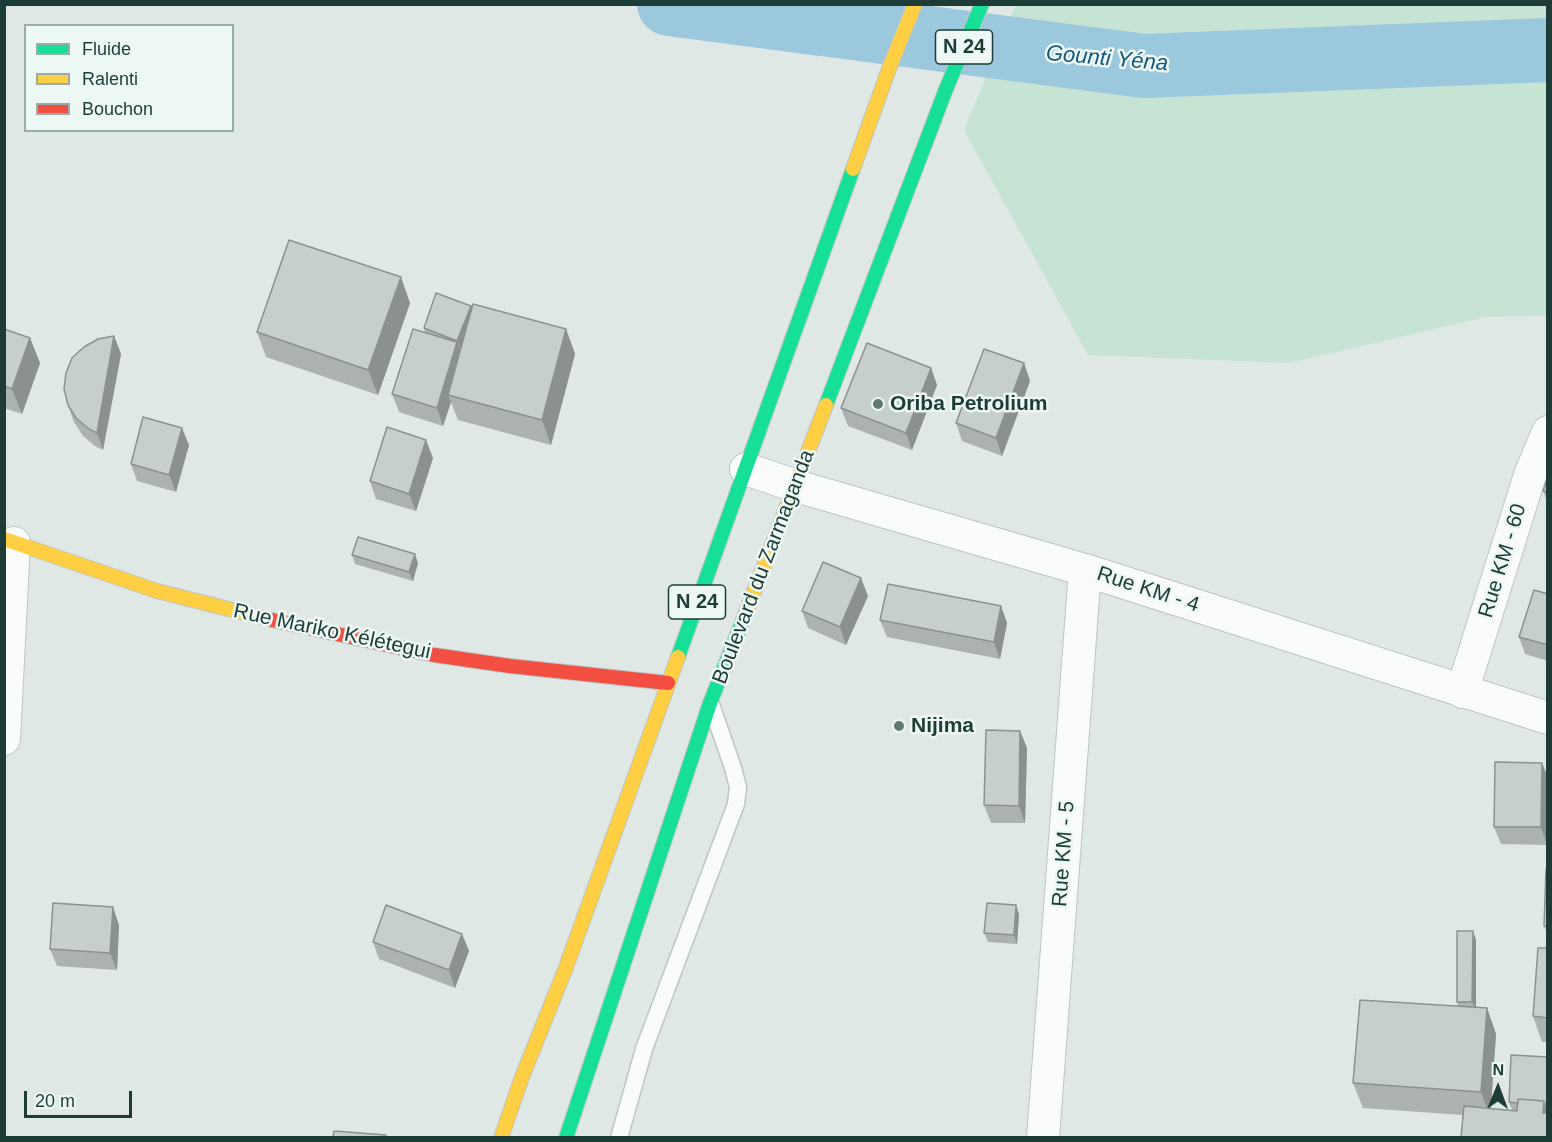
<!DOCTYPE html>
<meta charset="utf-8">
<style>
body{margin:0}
#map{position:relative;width:1552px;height:1142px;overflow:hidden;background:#e0e8e6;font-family:Helvetica,sans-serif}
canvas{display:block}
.frame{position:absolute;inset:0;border:6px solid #1d3c38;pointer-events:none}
.legend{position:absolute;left:24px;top:24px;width:210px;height:108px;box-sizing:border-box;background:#edf7f4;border:2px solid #9aaca9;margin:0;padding:8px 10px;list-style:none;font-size:18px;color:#1d3c38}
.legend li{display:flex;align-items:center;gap:12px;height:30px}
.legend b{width:30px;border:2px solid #9aaca9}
.north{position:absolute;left:1468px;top:1058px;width:60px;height:60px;-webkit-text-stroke:4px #edf7f4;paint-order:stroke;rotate:1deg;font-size:16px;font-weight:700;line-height:24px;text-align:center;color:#1d3c38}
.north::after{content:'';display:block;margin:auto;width:21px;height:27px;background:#1d3c38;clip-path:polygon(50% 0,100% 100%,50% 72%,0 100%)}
.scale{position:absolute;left:24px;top:1091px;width:108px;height:27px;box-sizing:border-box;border:3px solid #1d3c38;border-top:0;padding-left:8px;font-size:18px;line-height:21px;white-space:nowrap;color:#1d3c38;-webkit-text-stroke:4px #edf7f4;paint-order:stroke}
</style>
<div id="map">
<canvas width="1552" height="1142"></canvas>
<div class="frame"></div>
<ul class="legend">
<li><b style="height:8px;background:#16e098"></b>Fluide</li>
<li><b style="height:8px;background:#ffcf43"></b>Ralenti</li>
<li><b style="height:8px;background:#f24e42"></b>Bouchon</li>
</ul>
<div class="north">N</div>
<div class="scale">20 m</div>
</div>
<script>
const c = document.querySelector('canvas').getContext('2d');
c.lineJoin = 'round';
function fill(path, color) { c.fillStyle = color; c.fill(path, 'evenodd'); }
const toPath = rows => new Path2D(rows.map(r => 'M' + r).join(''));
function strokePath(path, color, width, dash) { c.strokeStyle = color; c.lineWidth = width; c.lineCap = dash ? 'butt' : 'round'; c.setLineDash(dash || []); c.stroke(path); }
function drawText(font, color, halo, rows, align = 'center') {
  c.font = font + ' Helvetica,sans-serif'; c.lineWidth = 5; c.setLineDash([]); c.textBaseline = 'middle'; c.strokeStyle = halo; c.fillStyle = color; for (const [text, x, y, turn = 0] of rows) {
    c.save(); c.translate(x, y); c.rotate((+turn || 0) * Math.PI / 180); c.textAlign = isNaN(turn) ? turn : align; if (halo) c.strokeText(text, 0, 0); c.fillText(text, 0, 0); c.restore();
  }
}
const green = toPath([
 [1016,4,1547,5,1547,316,1486,317,1289,363,1088,355,964,130]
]);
const river = toPath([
 [669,4,1144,66,1548,50]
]);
const lane = toPath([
 [619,1138,644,1049,736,804,738,787,733,768,712,707]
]);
const street = toPath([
 [746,469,796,486,1085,570,1548,718],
 [1462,692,1530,475,1548,432],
 [4,739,14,543],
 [1043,1138,1085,570]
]);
const fast = toPath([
 [826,405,946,89,982,4],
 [678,657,853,169],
 [566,1138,710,703,745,615]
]);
const slow = toPath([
 [853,169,890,66,915,4],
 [4,539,157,591,272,620],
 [745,615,826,405],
 [501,1138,522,1077,565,970,678,657]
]);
const jam = toPath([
 [272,620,434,655,510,666,668,683]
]);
const wall = toPath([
 [410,303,378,395,266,357,257,332],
 [471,306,472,308,566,329,575,354,551,445,458,420,451,402,443,426,399,412,392,394,425,332,424,328],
 [4,329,30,338,40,363,22,414,4,408],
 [114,336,121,354,103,450,95,446,83,436,74,422,68,405],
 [1024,363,1030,381,1002,456,962,441,956,423],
 [931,368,937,385,912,450,848,426,841,408],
 [189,445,176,492,137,481,131,464],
 [433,458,416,511,376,499,370,481],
 [1548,477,1548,503,1543,491],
 [352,555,418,563,413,581,355,564],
 [1548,594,1548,661,1525,654,1519,637],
 [868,596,846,645,808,628,802,611],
 [1001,606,1007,623,1000,659,887,637,880,620],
 [1020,731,1027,748,1025,823,991,823,984,805],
 [1542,763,1548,778,1547,845,1501,844,1494,827],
 [1548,869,1548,935,1544,926],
 [1019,914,1017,944,988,942,984,933],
 [119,925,117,970,57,966,50,949],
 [462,934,469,951,455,988,379,959,373,942],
 [1476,940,1476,1008,1487,1008,1496,1034,1491,1109,1512,1110,1509,1102,1548,1057,1548,1137,1463,1115,1363,1108,1353,1083,1458,1006,1457,1002],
 [1548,948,1548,1042,1542,1042,1533,1016]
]);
const shadedWall = toPath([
 [401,277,410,303,378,395,368,370],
 [471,306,474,315,461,350,457,341],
 [566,329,575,354,551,445,542,420],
 [114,336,121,354,103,450,97,433],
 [30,338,40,363,22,414,12,389],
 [457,342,464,360,448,395,451,402,443,426,437,408],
 [1024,363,1030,381,1002,456,996,438],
 [931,368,937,385,912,450,906,433],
 [182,428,189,445,176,492,169,475],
 [426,440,433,458,416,511,409,494],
 [415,554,418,563,413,581,409,572],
 [861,578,868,596,846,645,840,627],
 [1001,606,1007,623,1000,659,994,642],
 [1020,731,1027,748,1025,823,1019,806],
 [1542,763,1548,778,1547,845,1541,827],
 [1016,905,1019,914,1017,944,1014,935],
 [113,907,119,925,117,970,110,953],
 [1473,931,1476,940,1476,1011,1472,1002],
 [462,934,469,951,455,988,449,970],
 [1487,1008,1496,1034,1490,1117,1481,1092],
 [1544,1101,1548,1112,1548,1126,1543,1113]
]);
const building = toPath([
 [289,240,401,277,368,370,257,332,289,240],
 [436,293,471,306,457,341,424,328,436,293],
 [473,304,566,329,542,420,448,395,473,304],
 [4,329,30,338,12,389,4,386,4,329],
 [413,329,457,342,437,408,392,394,413,329],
 [114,336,97,433,89,429,76,418,68,405,64,389,66,373,72,358,84,347,98,339,114,336],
 [867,343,931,368,906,433,841,408,867,343],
 [984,349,1024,363,996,438,956,423,984,349],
 [143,417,182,428,169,475,131,464,143,417],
 [387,427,426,440,409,494,370,481,387,427],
 [1548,477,1548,492,1543,491,1548,477],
 [358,537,415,554,409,572,352,555,358,537],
 [823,562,861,578,840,627,802,611,823,562],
 [888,584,1001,606,994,642,880,620,888,584],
 [1534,590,1548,594,1548,645,1519,637,1534,590],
 [986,730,1020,731,1019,806,984,805,986,730],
 [1495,762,1542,763,1541,827,1494,827,1495,762],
 [1546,869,1548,869,1548,926,1544,926,1546,869],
 [53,903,113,907,110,953,50,949,53,903],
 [987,903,1016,905,1014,935,984,933,987,903],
 [386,905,462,934,449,970,373,942,386,905],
 [1457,931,1473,931,1472,1002,1457,1002,1457,931],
 [1538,948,1548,948,1548,1018,1533,1016,1538,948],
 [1360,1000,1487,1008,1481,1092,1353,1083,1360,1000],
 [1511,1055,1548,1057,1548,1104,1544,1104,1544,1101,1518,1099,1518,1103,1509,1102,1511,1055],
 [1518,1099,1544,1101,1543,1113,1548,1113,1548,1137,1461,1137,1464,1106,1517,1111,1518,1099],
 [334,1131,386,1135,385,1137,333,1137,334,1131]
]);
const markers = [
 [878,404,6,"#617875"],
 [899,726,6,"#617875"]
];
const shields = [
 [964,47,57],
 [697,602,57]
];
const shieldNames = [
 ["N 24",964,47],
 ["N 24",697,602]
];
const poiNames = [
 ["Oriba Petrolium",890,404],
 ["Nijima",911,726]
];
const streetNames = [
 ["Rue KM - 60",1503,561,-73],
 ["Boulevard du Zarmaganda",764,567,-69],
 ["Rue KM - 4",1148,590,18],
 ["Rue Mariko Kélétegui",332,632,12],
 ["Rue KM - 5",1064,854,-86]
];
const waterNames = [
 ["Gounti Yéna",1107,59,5]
];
fill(green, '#c7e3d4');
strokePath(river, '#9bc8dc', 64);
strokePath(lane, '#bdc5c3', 19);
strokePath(street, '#bdc5c3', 34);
strokePath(fast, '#bcc6c3', 16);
strokePath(slow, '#bcc6c3', 16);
strokePath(jam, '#bcc6c3', 16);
strokePath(lane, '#fafcfb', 16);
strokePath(street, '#fafcfb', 32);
strokePath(fast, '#16e098', 14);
strokePath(slow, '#ffcf43', 14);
strokePath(jam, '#f24e42', 14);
fill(wall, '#abb2af');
fill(shadedWall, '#8b918f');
fill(building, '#c7cfcc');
strokePath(building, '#8b918f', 1.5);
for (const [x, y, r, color] of markers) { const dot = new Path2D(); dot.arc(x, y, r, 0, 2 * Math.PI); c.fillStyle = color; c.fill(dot); strokePath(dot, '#edf7f4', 2); }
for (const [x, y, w] of shields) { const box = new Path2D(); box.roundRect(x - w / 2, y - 17, w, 34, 4.5); c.fillStyle = '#edf7f4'; c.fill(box); strokePath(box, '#1d3c38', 1.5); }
drawText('bold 20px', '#1d3c38', null, shieldNames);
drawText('bold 21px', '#1d3c38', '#edf7f4', poiNames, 'left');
drawText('21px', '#1d3c38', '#edf7f4', streetNames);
drawText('italic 22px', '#115a7d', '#edf7f4', waterNames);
</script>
